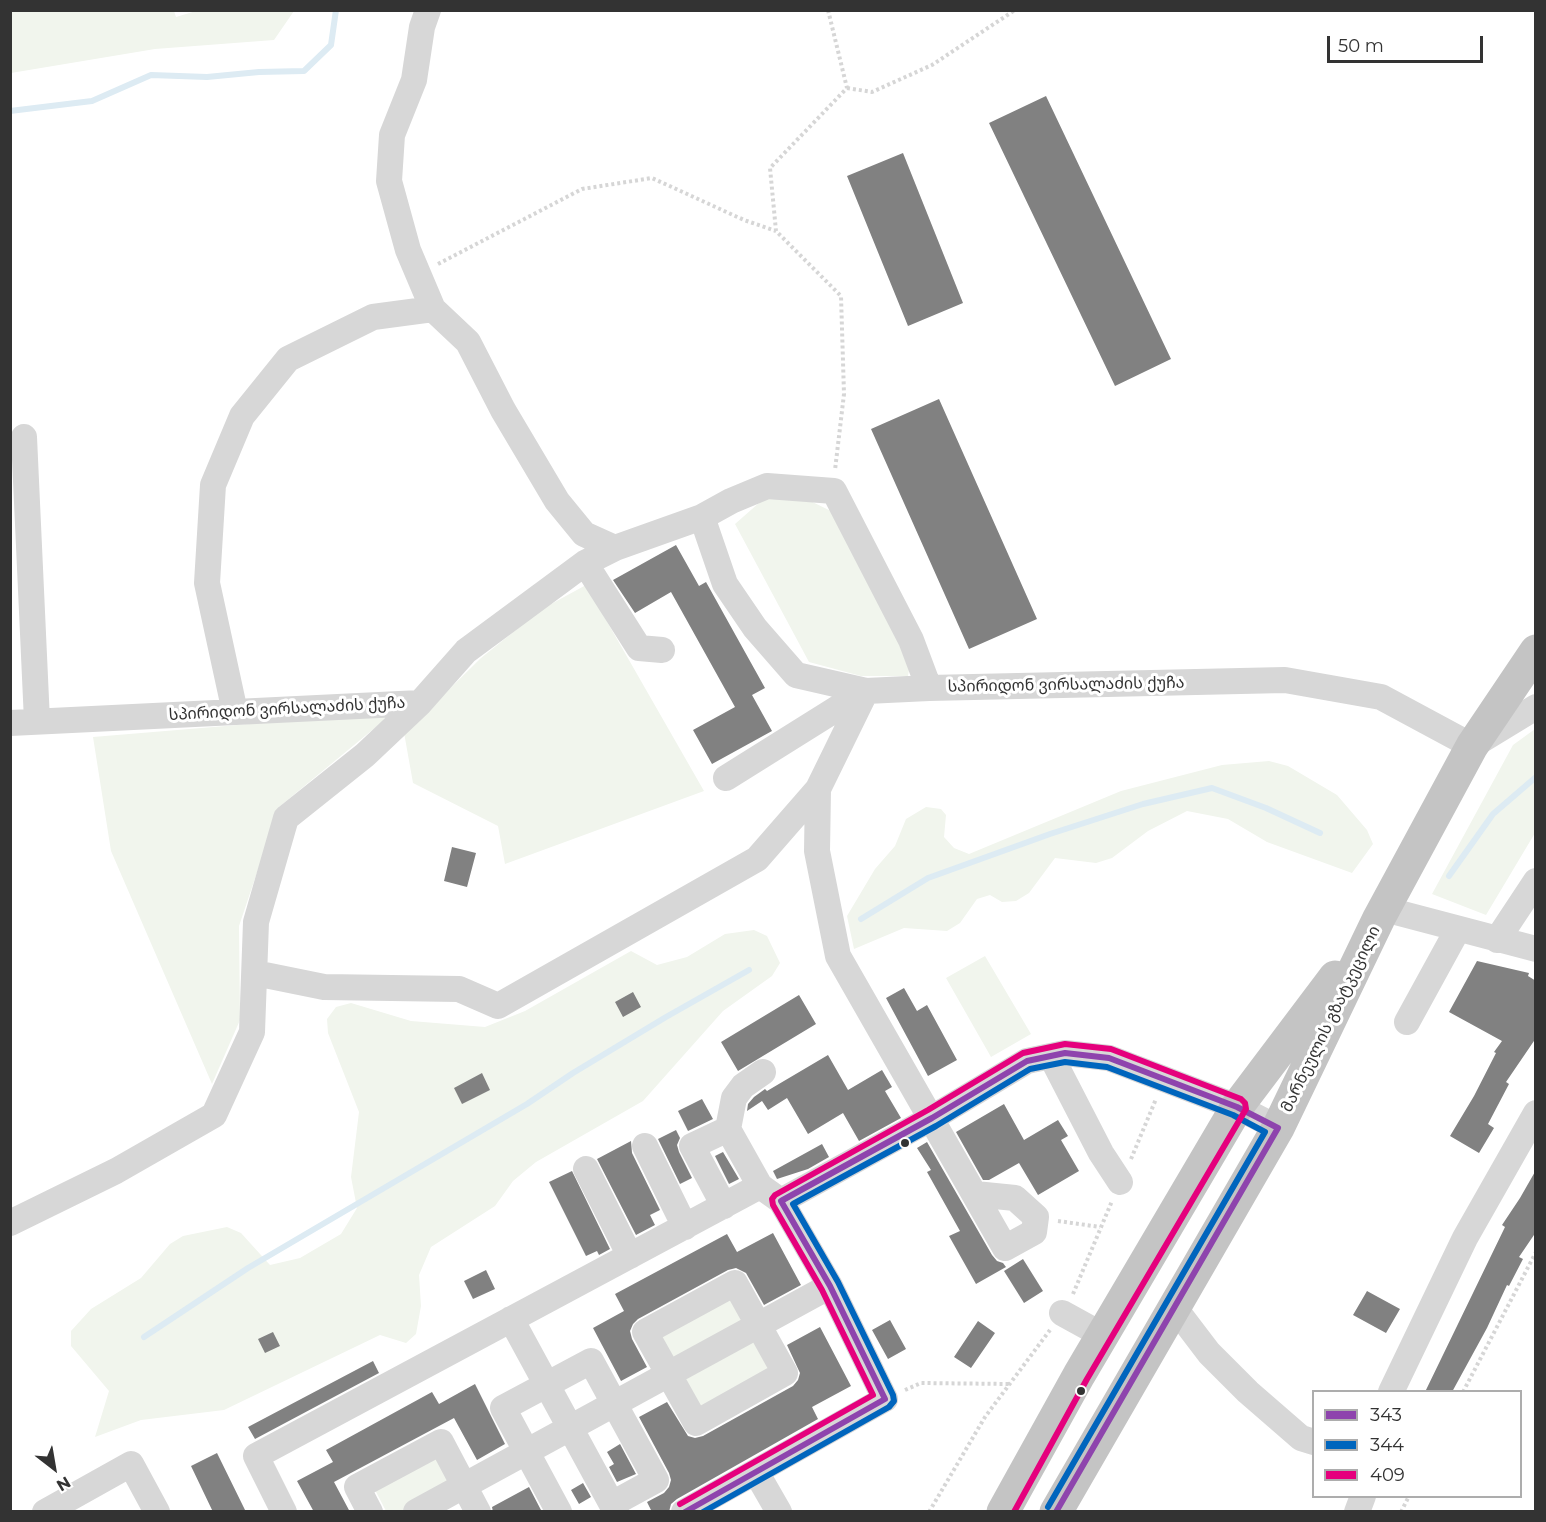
<!DOCTYPE html>
<meta charset="utf-8">
<style>
body{margin:0}
#map{position:relative;width:1546px;height:1522px;overflow:hidden;background:#fff;font-family:Montserrat,sans-serif}
canvas{display:block}
.frame{position:absolute;inset:0;border:12px solid #333;pointer-events:none}
.legend{position:absolute;left:1312px;top:1390px;width:210px;height:108px;box-sizing:border-box;background:#fff;border:2px solid #adadad;margin:0;padding:8px 10px;list-style:none;font-size:18px;color:#333}
.legend li{display:flex;align-items:center;gap:12px;height:30px}
.legend b{width:30px;border:2px solid #adadad}
.north{position:absolute;left:24px;top:1438px;width:60px;height:60px;-webkit-text-stroke:4px #fff;paint-order:stroke;rotate:149deg;font-size:16px;font-weight:700;line-height:24px;text-align:center;color:#333}
.north::after{content:'';display:block;margin:auto;width:21px;height:27px;background:#333;clip-path:polygon(50% 0,100% 100%,50% 72%,0 100%)}
.scale{position:absolute;left:1327px;top:36px;width:156px;height:27px;box-sizing:border-box;border:3px solid #333;border-top:0;padding-left:8px;font-size:18px;line-height:21px;white-space:nowrap;color:#333;-webkit-text-stroke:4px #fff;paint-order:stroke}
</style>
<div id="map">
<canvas width="1546" height="1522"></canvas>
<div class="frame"></div>
<ul class="legend">
<li><b style="height:8px;background:#8e44ad"></b>343</li>
<li><b style="height:8px;background:#0065bd"></b>344</li>
<li><b style="height:8px;background:#e5007d"></b>409</li>
</ul>
<div class="north">N</div>
<div class="scale">50 m</div>
</div>
<script>
const c = document.querySelector('canvas').getContext('2d');
c.lineJoin = 'round';
function fill(path, color) { c.fillStyle = color; c.fill(path, 'evenodd'); }
const toPath = rows => new Path2D(rows.map(r => 'M' + r).join(''));
function strokePath(path, color, width, dash) { c.strokeStyle = color; c.lineWidth = width; c.lineCap = dash ? 'butt' : 'round'; c.setLineDash(dash || []); c.stroke(path); }
function drawText(font, color, halo, rows, align = 'center') {
  c.font = font + ' Montserrat,"Noto Sans Georgian",sans-serif'; c.lineWidth = 6; c.setLineDash([]); c.textBaseline = 'middle'; c.strokeStyle = halo; c.fillStyle = color; for (const [text, x, y, turn = 0] of rows) {
    c.save(); c.translate(x, y); c.rotate((+turn || 0) * Math.PI / 180); c.textAlign = isNaN(turn) ? turn : align; if (halo) c.strokeText(text, 0, 0); c.fillText(text, 0, 0); c.restore();
  }
}
const green = toPath([
 [174,11,176,17,196,11,294,11,274,40,155,49,11,73,11,11],
 [768,495,798,495,833,512,910,664,908,676,861,676,809,662,735,524],
 [586,585,704,791,505,864,498,826,413,783,403,727,419,719,481,658,542,609],
 [394,712,279,807,239,926,240,1020,212,1084,111,851,93,737],
 [1535,729,1535,833,1486,915,1432,894,1513,745],
 [1269,761,1288,766,1337,795,1367,830,1373,844,1352,873,1267,842,1228,819,1187,811,1148,831,1112,858,1096,863,1055,858,1029,893,1016,901,1002,902,990,895,977,899,960,923,947,931,904,928,854,949,847,916,875,869,895,846,906,819,926,807,941,809,946,815,944,837,954,848,969,854,1121,791,1222,765],
 [754,930,767,936,780,963,772,976,723,1011,643,1101,536,1162,513,1181,495,1206,431,1247,419,1275,421,1306,416,1334,406,1343,380,1335,224,1410,141,1420,95,1437,109,1391,71,1346,71,1331,91,1309,141,1278,170,1244,183,1236,227,1227,241,1233,270,1265,300,1258,341,1234,357,1208,351,1177,359,1112,328,1033,327,1019,336,1007,351,1003,411,1021,485,1027,525,1011,631,951,657,965,687,957,725,934],
 [985,956,1031,1034,991,1057,946,978],
 [734,1291,778,1372,699,1415,655,1334],
 [434,1455,452,1488,407,1512,386,1511,374,1488]
]);
const stream = toPath([
 [10,111,92,101,151,75,207,77,259,72,304,71,331,45,336,10],
 [1449,876,1493,814,1536,777],
 [861,919,928,878,1050,834,1143,804,1212,788,1266,808,1320,833],
 [144,1337,248,1268,527,1104,573,1073,666,1017,749,970]
]);
const building = toPath([
 [1046,96,1171,359,1115,386,989,123],
 [903,153,963,303,908,326,847,176],
 [939,399,1037,619,969,649,871,429],
 [676,545,699,586,706,582,765,688,752,695,772,731,712,764,693,730,735,707,671,592,635,613,613,580],
 [452,847,476,853,467,887,444,881],
 [1477,961,1529,973,1528,976,1536,981,1536,1038,1506,1082,1509,1084,1488,1124,1494,1128,1479,1153,1450,1136,1474,1096,1496,1053,1494,1052,1502,1041,1449,1012],
 [904,988,917,1011,927,1005,957,1060,928,1076,886,998],
 [633,992,641,1007,623,1017,615,1002],
 [799,995,816,1024,738,1071,721,1042],
 [828,1055,848,1090,882,1070,892,1087,885,1091,901,1118,859,1141,843,1113,808,1134,787,1098,768,1110,762,1101,747,1111,748,1104,754,1097,765,1089,767,1091],
 [482,1073,490,1090,462,1104,454,1088],
 [702,1099,713,1119,688,1131,678,1111],
 [1004,1104,1024,1140,1058,1120,1068,1136,1061,1140,1079,1171,1038,1195,1019,1163,989,1180,983,1180,956,1132],
 [676,1130,680,1138,677,1145,679,1152,692,1178,680,1184,658,1139],
 [631,1141,632,1153,660,1210,650,1215,655,1225,636,1235,597,1159],
 [927,1142,992,1255,997,1261,1003,1263,1006,1267,976,1284,949,1236,960,1231,927,1172,931,1170,917,1148],
 [822,1144,829,1157,808,1169,777,1179,773,1171],
 [723,1152,739,1179,729,1184,715,1156],
 [1536,1170,1536,1232,1519,1257,1523,1259,1509,1286,1507,1285,1487,1328,1452,1392,1425,1392,1505,1227,1502,1225,1520,1198],
 [572,1171,610,1249,599,1255,597,1251,586,1256,549,1182],
 [773,1233,801,1285,764,1305,746,1273,736,1268,728,1270,638,1319,633,1324,630,1331,632,1339,647,1367,621,1381,593,1328,624,1311,615,1294,727,1234,737,1252],
 [1023,1259,1043,1291,1024,1303,1004,1271],
 [486,1270,495,1289,473,1299,464,1281],
 [1367,1291,1400,1309,1386,1333,1353,1315],
 [890,1320,906,1349,888,1359,872,1330],
 [978,1321,995,1333,971,1368,954,1357],
 [820,1327,851,1386,812,1407,818,1419,677,1499,671,1504,669,1512,652,1512,647,1502,664,1493,669,1487,671,1480,669,1473,639,1417,667,1402,688,1436,695,1438,703,1436,793,1386,798,1380,800,1373,787,1345],
 [273,1332,280,1346,265,1353,258,1339],
 [373,1361,379,1373,255,1439,248,1427],
 [475,1384,505,1444,477,1460,454,1418,334,1482,350,1512,314,1512,297,1481,333,1462,326,1450,432,1392,439,1404],
 [620,1444,636,1474,617,1482,609,1467,614,1464,607,1452],
 [217,1453,246,1512,213,1512,191,1466],
 [583,1483,591,1497,579,1504,571,1490],
 [529,1487,542,1512,493,1512,492,1507]
]);
const path = toPath([
 [828,10,847,88,770,168,776,231,841,296,844,394,835,470],
 [847,88,872,92,932,65,1015,10],
 [438,264,582,189,652,178,744,220,776,231],
 [1131,1159,1156,1099],
 [1058,1221,1100,1227],
 [1073,1294,1112,1201],
 [905,1390,921,1383,1010,1384],
 [1463,1392,1536,1252],
 [929,1512,985,1417,1050,1330],
 [1401,1512,1409,1496]
]);
const minor = toPath([
 [428,10,422,27,414,80,392,135,389,181,408,250,433,309,468,342,503,410,557,501,584,534,615,548],
 [24,437,37,721],
 [702,517,725,584,755,628,796,675,866,691,929,688],
 [585,563,639,648,662,650],
 [235,712,207,583,213,485,242,416,288,359,373,317,433,309],
 [10,723,420,703],
 [726,778,865,691],
 [818,789,817,851,838,956,1005,1248,1034,1232,1036,1217,1015,1198,975,1194],
 [1384,909,1536,949],
 [1497,940,1536,881],
 [255,973,324,987,459,989,498,1006,757,859,818,789,866,691],
 [1407,1022,1458,929],
 [1051,1056,1101,1153,1120,1182],
 [728,1129,734,1098,743,1086,763,1072],
 [645,1146,685,1227],
 [586,1169,630,1256],
 [781,1201,932,1118,1027,1061,1065,1053,1109,1058,1237,1107,1278,1128],
 [10,1223,116,1171,214,1115,252,1032,256,922,286,818,365,755,420,703,466,651,585,563,615,548,702,517,731,501,767,486,834,491,911,640,929,688,1285,680,1381,697,1472,746,1536,707],
 [735,1283,785,1373,696,1423,645,1332,735,1283],
 [1174,1307,1209,1353,1248,1392,1301,1438,1314,1442],
 [1062,1313,1102,1335],
 [511,1319,616,1512],
 [1391,1392,1465,1238,1536,1113],
 [756,1472,779,1512],
 [45,1512,131,1464,157,1512],
 [284,1512,256,1456,760,1186],
 [370,1512,357,1487,441,1442,478,1512],
 [416,1512,830,1286],
 [559,1512,503,1408,591,1361,656,1480,612,1504],
 [684,1512,885,1399,830,1286,781,1201,760,1186,728,1129,692,1146,724,1206],
 [1357,1512,1363,1496]
]);
const highway = toPath([
 [1003,1512,1079,1375,1237,1107,1335,977],
 [1056,1512,1278,1128,1379,918,1472,746,1536,651]
]);
const bus1 = toPath([
 [685,1512,885,1399,830,1286,781,1201,932,1118,1027,1061,1065,1053,1109,1058,1237,1107,1278,1128,1056,1512]
]);
const bus2 = toPath([
 [703,1512,889,1407,894,1401,893,1395,838,1282,793,1204,936,1126,1030,1069,1065,1062,1107,1067,1233,1115,1265,1132,1048,1507]
]);
const bus3 = toPath([
 [680,1504,873,1395,822,1290,773,1205,772,1199,775,1195,928,1110,1023,1053,1065,1044,1111,1049,1241,1099,1245,1103,1246,1109,1087,1379,1014,1512]
]);
const markers = [
 [905,1143,5,"#333"],
 [1081,1391,5,"#333"]
];
const streetNames = [
 ["სპირიდონ ვირსალაძის ქუჩა",1066,685,-1],
 ["სპირიდონ ვირსალაძის ქუჩა",287,709,-3],
 ["მარნეულის გზატკეცილი",1331,1019,-64]
];
fill(green, '#f1f5ed');
strokePath(stream, '#ddebf3', 6);
fill(building, '#818181');
strokePath(path, '#d6d6d6', 4, [3, 3]);
strokePath(minor, '#d7d7d7', 26);
strokePath(highway, '#c4c4c4', 33);
strokePath(bus1, '#8e44ad', 6);
strokePath(bus2, '#0065bd', 6);
strokePath(bus3, '#e5007d', 6);
for (const [x, y, r, color] of markers) { const dot = new Path2D(); dot.arc(x, y, r, 0, 2 * Math.PI); c.fillStyle = color; c.fill(dot); strokePath(dot, '#fff', 2); }
drawText('16px', '#333', '#fff', streetNames);
</script>
